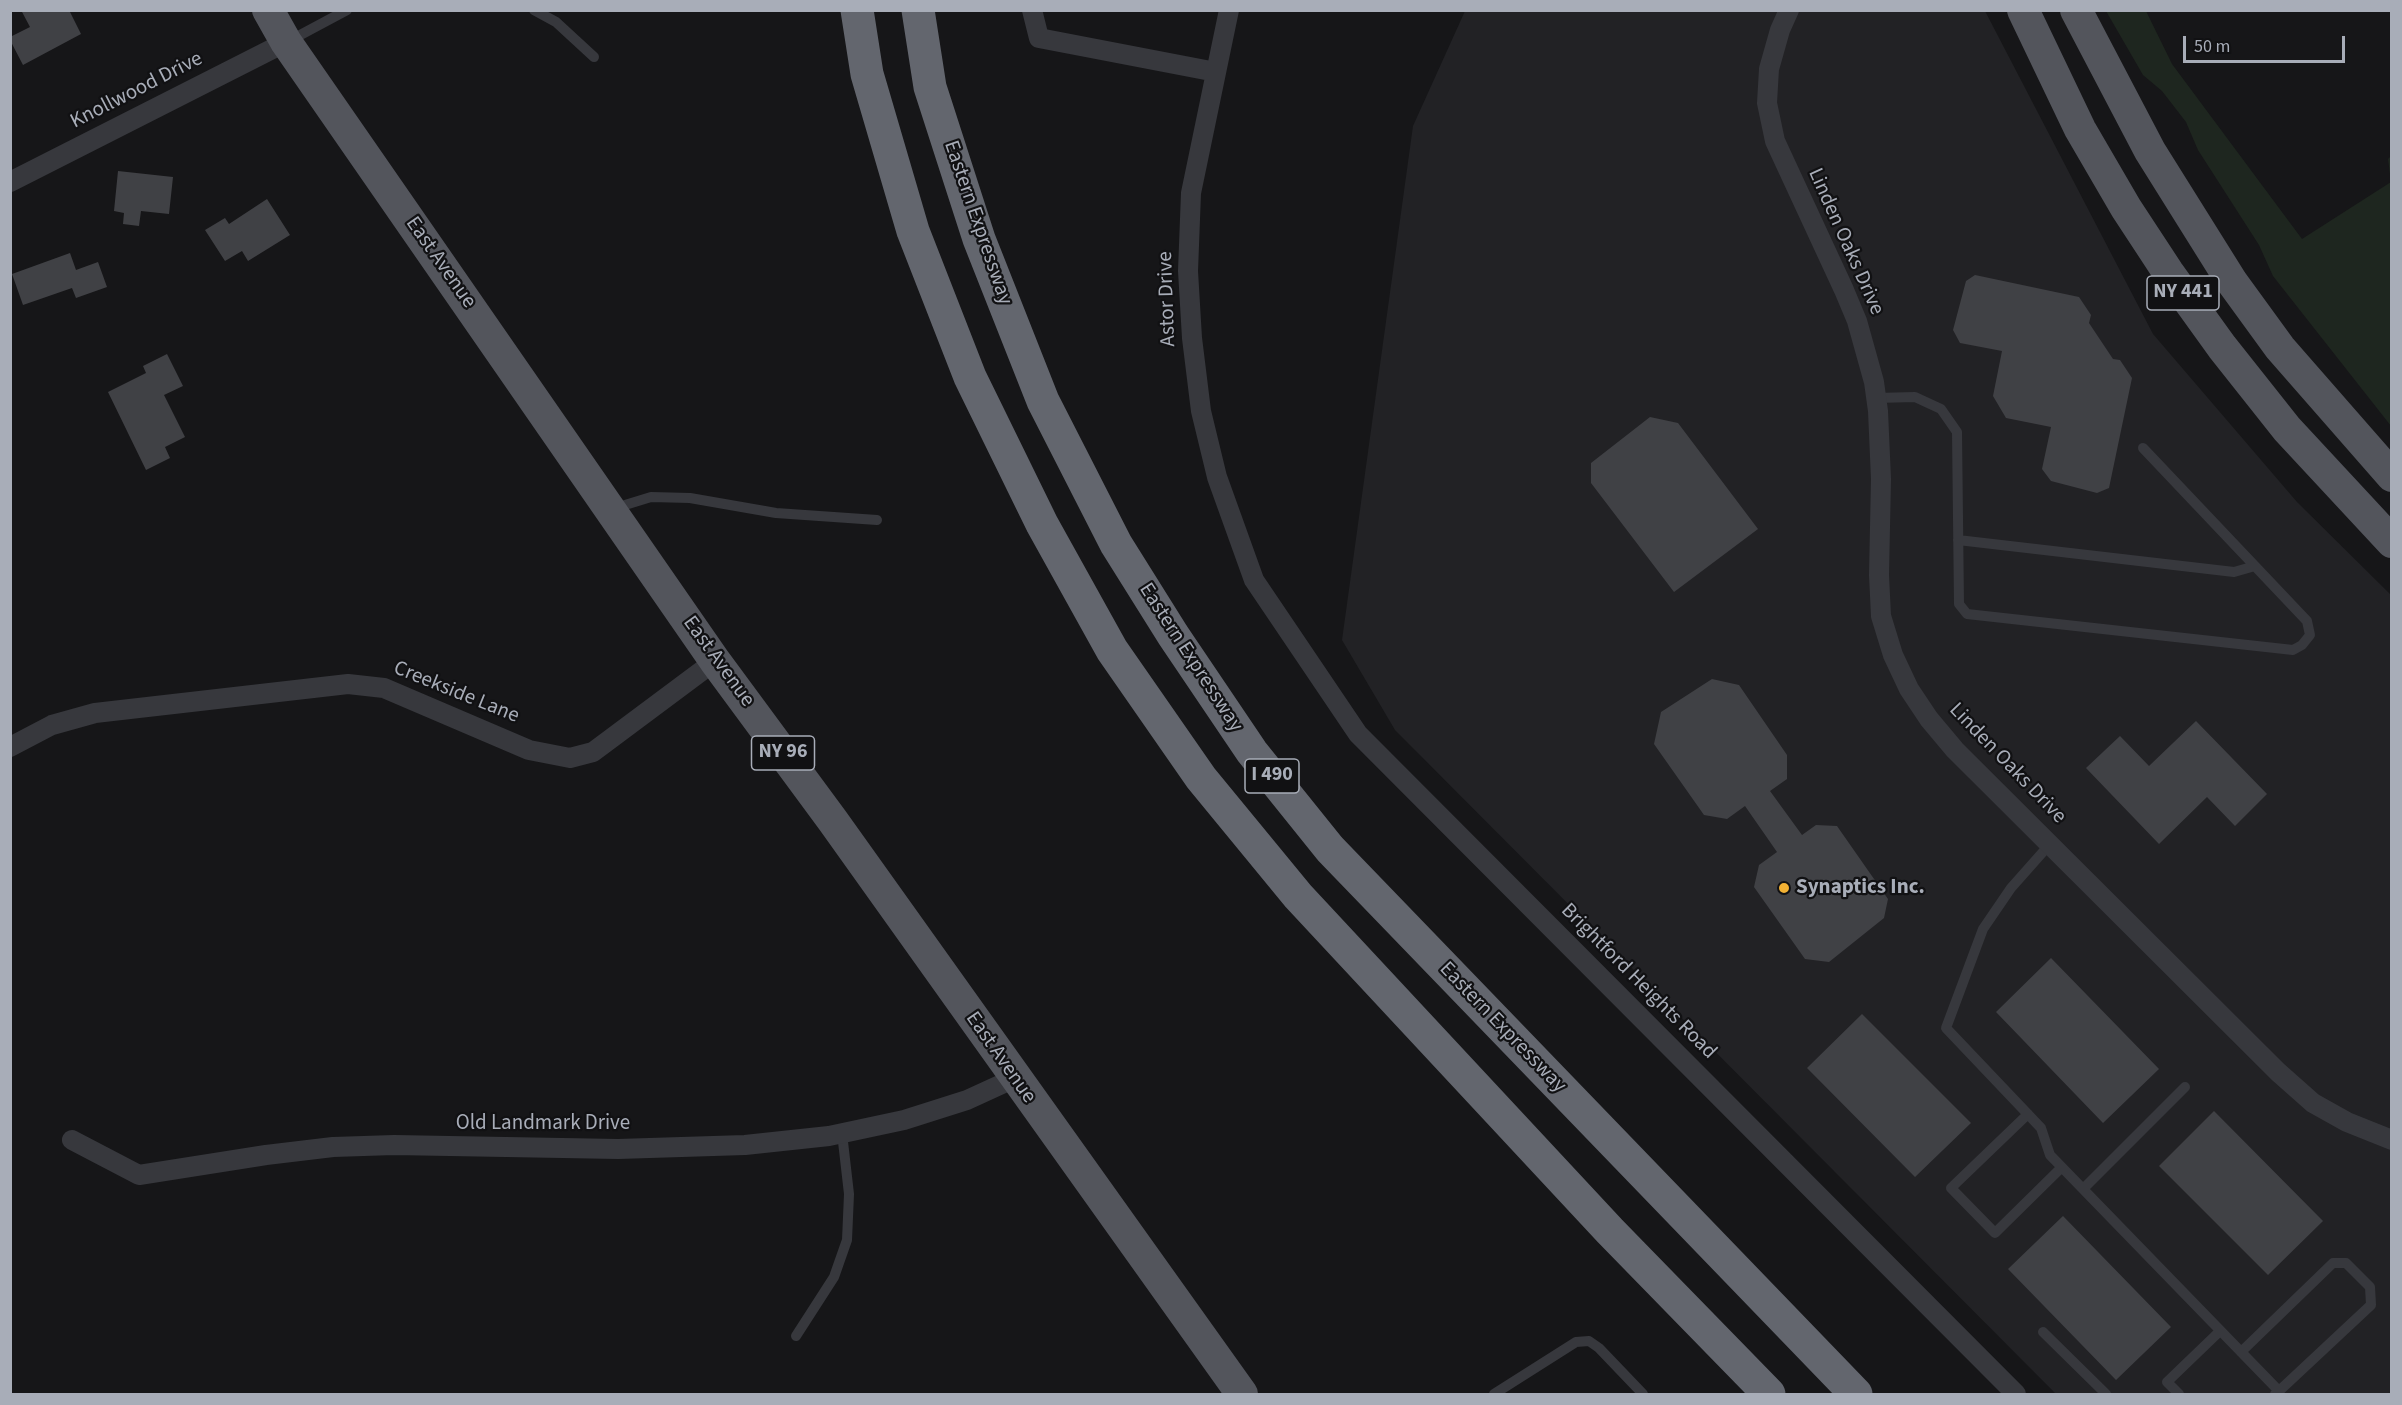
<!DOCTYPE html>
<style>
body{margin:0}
#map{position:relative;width:2402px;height:1405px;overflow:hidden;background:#161618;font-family:"Source Sans 3",sans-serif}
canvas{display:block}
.frame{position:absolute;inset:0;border:12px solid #a8adb8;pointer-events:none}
.scale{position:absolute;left:2183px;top:36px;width:162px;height:27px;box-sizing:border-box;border:3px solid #a8adb8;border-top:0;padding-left:8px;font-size:18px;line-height:21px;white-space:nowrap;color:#a8adb8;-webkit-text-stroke:4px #111113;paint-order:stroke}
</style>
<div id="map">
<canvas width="2402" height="1405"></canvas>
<div class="frame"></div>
<div class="scale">50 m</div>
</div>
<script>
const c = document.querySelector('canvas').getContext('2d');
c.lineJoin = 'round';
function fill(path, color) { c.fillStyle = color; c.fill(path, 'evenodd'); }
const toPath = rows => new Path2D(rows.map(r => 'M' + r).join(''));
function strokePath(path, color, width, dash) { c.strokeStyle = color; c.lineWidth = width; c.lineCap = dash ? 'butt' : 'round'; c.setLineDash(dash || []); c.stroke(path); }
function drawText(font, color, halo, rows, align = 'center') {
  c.font = font + ' "Source Sans 3",sans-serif'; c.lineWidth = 4.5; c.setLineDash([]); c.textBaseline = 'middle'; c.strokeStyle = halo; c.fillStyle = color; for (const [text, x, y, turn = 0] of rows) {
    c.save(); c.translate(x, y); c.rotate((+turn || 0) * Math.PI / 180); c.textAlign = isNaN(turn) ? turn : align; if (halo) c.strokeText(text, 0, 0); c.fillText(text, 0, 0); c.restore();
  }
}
const built = toPath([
 [1465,11,1985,11,2153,334,2297,502,2391,595,2391,1394,2056,1394,1395,730,1342,640,1413,126]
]);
const green = toPath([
 [2106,11,2146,11,2172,64,2302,239,2391,182,2388,159,2391,156,2391,426,2273,276,2259,245,2198,150,2186,122,2162,91,2143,75]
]);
const building = toPath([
 [21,10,69,10,81,34,23,65,10,40,10,37,30,27],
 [118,171,173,177,169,214,141,211,139,226,123,224,124,213,114,211],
 [267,199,290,235,248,261,242,251,225,261,205,230,225,218,229,224],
 [70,253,76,270,98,262,107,287,76,298,72,288,23,305,12,274],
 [1975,275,2079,297,2091,315,2089,323,2113,359,2120,360,2132,378,2109,488,2097,493,2051,481,2042,469,2051,427,2006,418,1993,396,2002,351,1960,343,1953,330,1966,281],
 [167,354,183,386,164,395,185,437,165,447,170,458,146,470,108,392,146,373,143,366],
 [1650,417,1678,423,1758,529,1674,592,1591,483,1591,463],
 [1712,679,1739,685,1787,755,1787,779,1770,791,1802,835,1816,825,1837,826,1888,899,1884,918,1829,962,1805,959,1754,887,1759,865,1777,852,1745,806,1727,819,1704,815,1654,744,1661,712],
 [2196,721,2267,794,2235,826,2207,797,2159,844,2086,768,2120,736,2149,766],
 [2051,958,2159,1069,2103,1123,1996,1012],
 [1862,1014,1971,1123,1915,1177,1807,1068],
 [2214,1111,2323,1221,2268,1275,2159,1166],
 [2063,1216,2171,1327,2116,1380,2008,1269]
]);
const service = toPath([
 [534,10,556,22,594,57],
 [289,41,347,10],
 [1876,398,1915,397,1941,409,1957,432,1959,604,1967,614,2293,650,2302,645,2310,635,2307,621,2143,448],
 [612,509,651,497,690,498,776,513,877,520],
 [1958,540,2234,572,2255,566],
 [2050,844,2011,888,1983,929,1946,1028,2041,1128,2050,1155,2279,1391,2275,1394],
 [2028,1114,1951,1188,1995,1233,2061,1168],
 [2083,1189,2185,1087],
 [2043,1332,2106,1394],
 [796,1336,834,1277,847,1240,849,1194,842,1133],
 [2241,1352,2333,1263,2346,1263,2370,1287,2371,1305,2279,1391],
 [1494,1394,1576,1342,1589,1341,1599,1348,1643,1394],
 [2179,1394,2167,1382,2220,1331]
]);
const minor = toPath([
 [1032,10,1039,38,1216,72],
 [1229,10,1191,193,1188,271,1192,338,1201,411,1217,477,1254,580,1358,734,2016,1394],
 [1789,10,1780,30,1769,69,1767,103,1775,141,1844,290,1857,321,1874,382,1878,411,1881,479,1879,575,1881,616,1893,655,1909,689,1929,719,1955,750,2278,1072,2313,1103,2347,1122,2392,1140],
 [10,182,286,42],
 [10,747,52,725,95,713,348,684,384,688,529,750,570,758,593,752,715,661],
 [72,1140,139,1175,266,1155,333,1147,394,1145,618,1149,745,1145,829,1136,904,1120,967,1100,1015,1078]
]);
const primary = toPath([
 [268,10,286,42,715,661,833,821,1242,1394],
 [2023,10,2080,129,2126,208,2168,272,2222,347,2287,429,2392,542],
 [2076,10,2150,151,2232,282,2280,348,2392,476]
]);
const motorway = toPath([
 [857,10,867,74,913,231,970,377,1042,524,1112,650,1201,778,1298,896,1610,1231,1769,1394],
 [918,10,930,87,979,239,1043,401,1116,544,1173,635,1252,752,1330,849,1856,1394]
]);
const markers = [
 [1784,888,6,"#f2b134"]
];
const shields = [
 [2183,293,72],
 [783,753,63],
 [1272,776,54]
];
const shieldNames = [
 ["NY 441",2183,293],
 ["NY 96",783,753],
 ["I 490",1272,776]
];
const streetNames = [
 ["Knollwood Drive",137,91,-27],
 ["Eastern Expressway",977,223,71],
 ["Linden Oaks Drive",1845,242,66],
 ["East Avenue",440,263,55],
 ["Astor Drive",1168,299,-92],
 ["Eastern Expressway",1190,658,57],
 ["East Avenue",718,662,54],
 ["Creekside Lane",456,693,22],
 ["Linden Oaks Drive",2007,764,46],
 ["Brightford Heights Road",1638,982,45],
 ["Eastern Expressway",1502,1028,46],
 ["East Avenue",1000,1058,55],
 ["Old Landmark Drive",543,1124]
];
const poiNames = [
 ["Synaptics Inc.",1796,888]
];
fill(built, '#222225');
fill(green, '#1e261f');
fill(building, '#404145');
strokePath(service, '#37383d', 10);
strokePath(minor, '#37383d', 20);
strokePath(primary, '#53555c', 32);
strokePath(motorway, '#63666e', 33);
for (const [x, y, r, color] of markers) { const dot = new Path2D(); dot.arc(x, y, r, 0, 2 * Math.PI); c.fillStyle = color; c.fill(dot); strokePath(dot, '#111113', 2); }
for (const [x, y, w] of shields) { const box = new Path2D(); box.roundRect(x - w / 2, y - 17, w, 34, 4.5); c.fillStyle = '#111113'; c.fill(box); strokePath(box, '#a8adb8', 1.5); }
drawText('bold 20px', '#a8adb8', null, shieldNames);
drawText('21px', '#a8adb8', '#111113', streetNames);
drawText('bold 21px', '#a8adb8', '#111113', poiNames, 'left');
</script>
